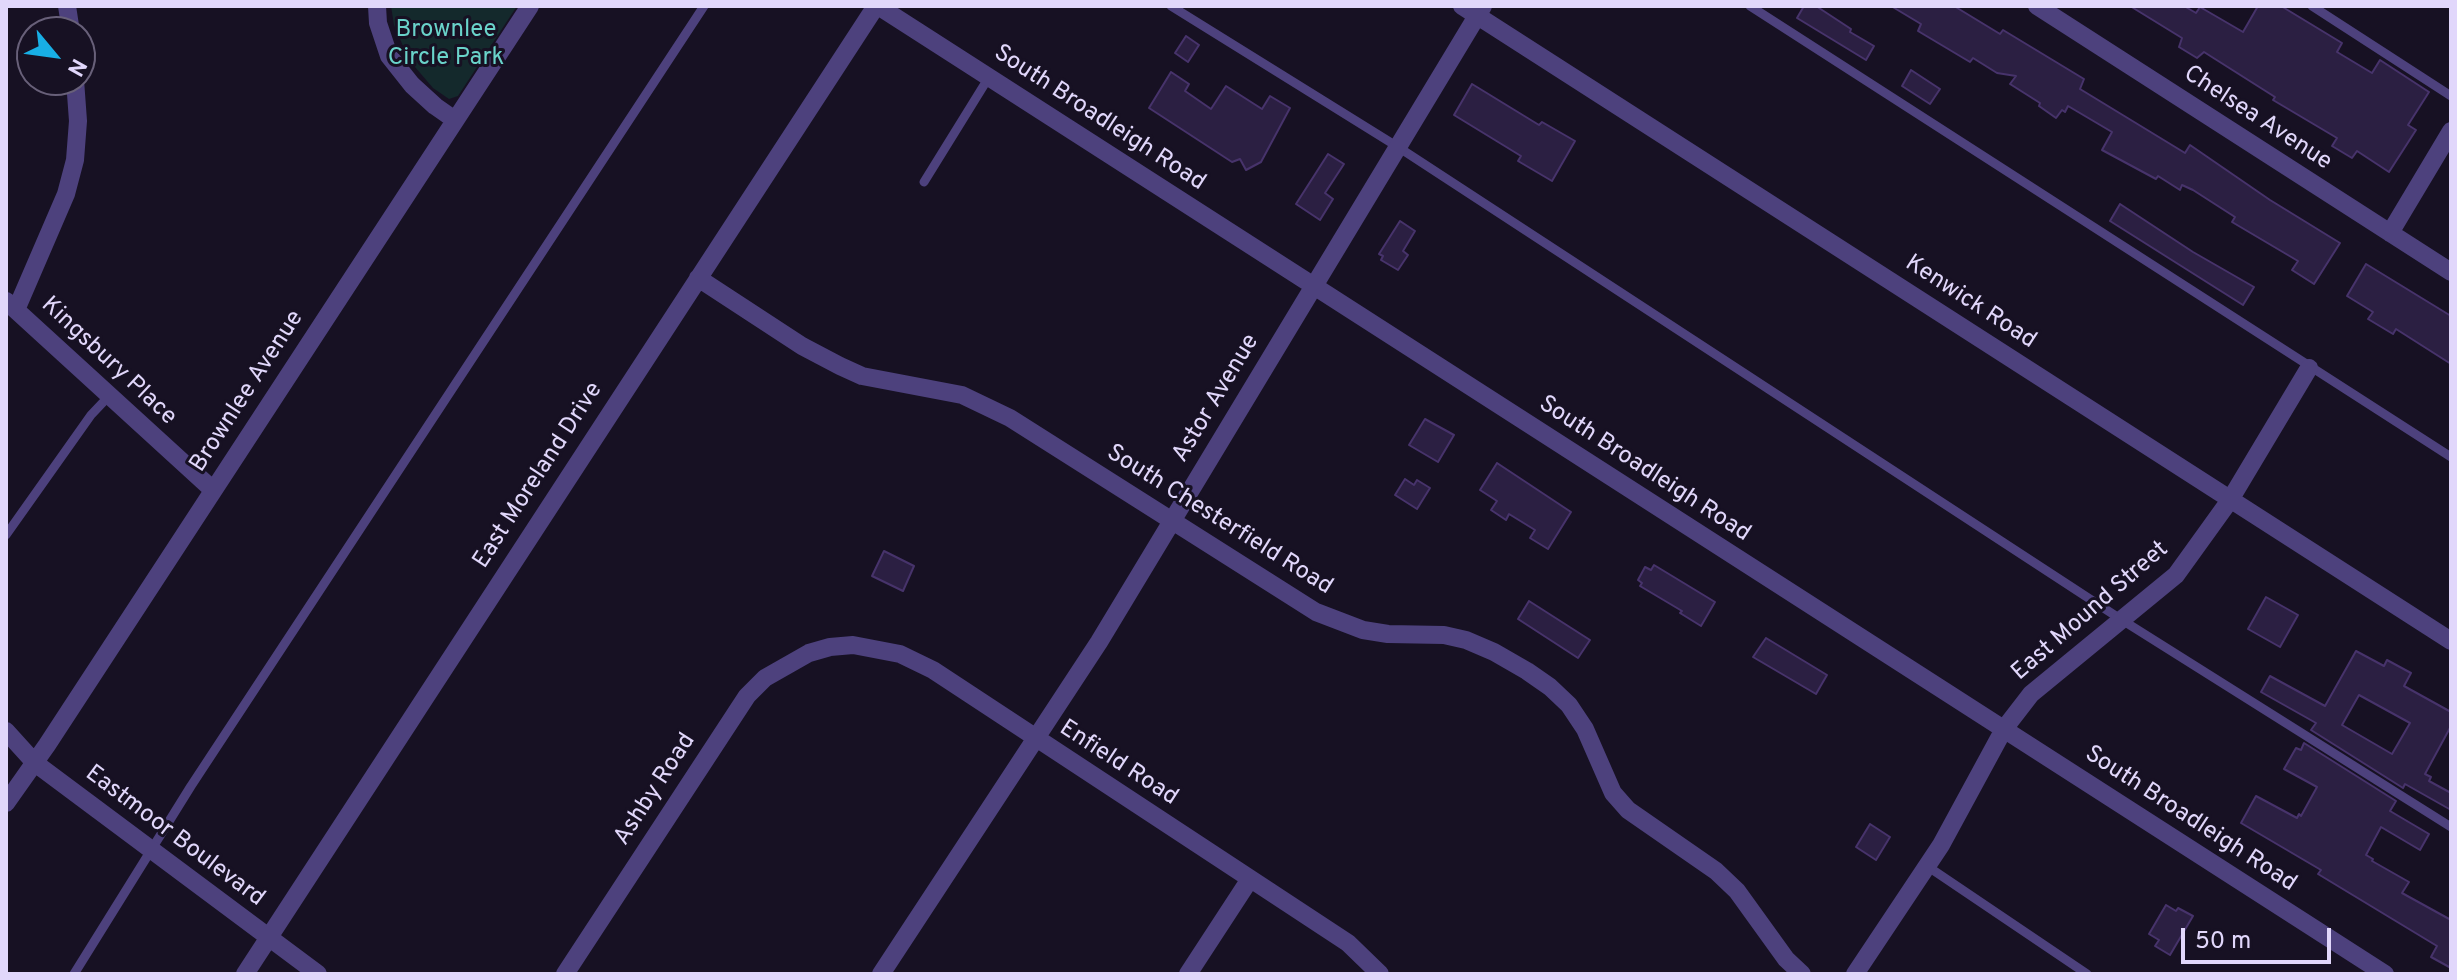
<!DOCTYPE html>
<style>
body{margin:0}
#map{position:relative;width:2457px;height:980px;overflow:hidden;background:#171123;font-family:Overpass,sans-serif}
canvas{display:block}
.frame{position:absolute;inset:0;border:8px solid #e1d7fb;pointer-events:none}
.north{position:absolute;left:16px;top:16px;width:80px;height:80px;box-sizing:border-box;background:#171123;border:2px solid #686079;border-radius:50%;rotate:119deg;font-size:22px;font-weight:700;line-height:32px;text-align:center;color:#e1d7fb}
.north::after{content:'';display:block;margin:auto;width:28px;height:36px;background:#18afe5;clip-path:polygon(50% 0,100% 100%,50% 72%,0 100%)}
.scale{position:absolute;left:2181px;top:928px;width:150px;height:36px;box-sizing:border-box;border:4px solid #e1d7fb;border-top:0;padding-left:10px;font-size:24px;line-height:28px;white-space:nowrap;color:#e1d7fb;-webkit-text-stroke:6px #171123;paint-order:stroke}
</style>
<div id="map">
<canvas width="2457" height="980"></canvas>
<div class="frame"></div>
<div class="north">N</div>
<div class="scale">50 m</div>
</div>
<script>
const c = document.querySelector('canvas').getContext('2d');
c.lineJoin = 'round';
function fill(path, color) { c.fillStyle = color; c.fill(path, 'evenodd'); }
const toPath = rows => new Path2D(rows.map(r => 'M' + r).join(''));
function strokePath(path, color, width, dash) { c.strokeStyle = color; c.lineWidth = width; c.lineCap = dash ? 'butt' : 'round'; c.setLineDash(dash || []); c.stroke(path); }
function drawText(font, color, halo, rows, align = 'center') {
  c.font = font + ' Overpass,sans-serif'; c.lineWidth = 6; c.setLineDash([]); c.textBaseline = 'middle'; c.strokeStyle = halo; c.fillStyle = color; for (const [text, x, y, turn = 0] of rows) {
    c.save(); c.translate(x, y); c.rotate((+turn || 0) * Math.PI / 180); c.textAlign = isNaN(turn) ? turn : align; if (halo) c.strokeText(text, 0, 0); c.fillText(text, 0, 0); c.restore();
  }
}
const green = toPath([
 [391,6,517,6,458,96,449,99,433,88,409,60,394,25]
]);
const building = toPath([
 [1804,6,1816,6,1851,29,1850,32,1874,46,1866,60,1797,18,1804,6],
 [1891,6,1954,6,2000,34,2003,30,2084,79,2080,89,2185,153,2190,145,2270,200,2340,243,2314,284,2292,270,2298,261,2232,222,2235,217,2193,190,2182,185,2180,190,2158,176,2156,179,2102,150,2112,132,2068,106,2065,112,2062,110,2056,118,2039,106,2040,103,2010,84,2016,76,1997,73,1973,58,1970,62,1918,31,1921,24,1891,6],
 [2130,6,2184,6,2196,13,2200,7,2243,32,2258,6,2281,6,2342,43,2337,52,2372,73,2380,60,2429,92,2408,125,2416,130,2389,172,2357,151,2352,158,2332,146,2337,138,2273,100,2275,97,2204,52,2197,58,2179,47,2182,38,2130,6],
 [1186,36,1199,45,1188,62,1175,53,1186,36],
 [1911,70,1940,89,1930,104,1902,86,1911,70],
 [1171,72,1189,84,1185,91,1211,109,1226,86,1262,109,1270,96,1290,108,1261,162,1246,170,1240,159,1232,162,1149,108,1171,72],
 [1472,84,1539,125,1542,122,1575,141,1552,181,1518,161,1521,156,1454,115,1472,84],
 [1328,154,1344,164,1325,193,1333,199,1320,220,1296,204,1328,154],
 [2120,204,2193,252,2254,287,2243,305,2110,221,2120,204],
 [1400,221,1415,231,1403,251,1408,255,1398,270,1381,260,1383,256,1379,254,1400,221],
 [2366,264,2451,316,2451,364,2396,329,2393,334,2368,319,2373,312,2347,296,2366,264],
 [1425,419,1454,435,1438,462,1409,445,1425,419],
 [1497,463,1571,512,1548,549,1530,538,1535,530,1509,514,1506,520,1491,510,1497,501,1480,490,1497,463],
 [1405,479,1414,485,1417,480,1430,488,1417,509,1395,495,1405,479],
 [884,551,914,566,903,591,872,576,884,551],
 [1654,565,1715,602,1701,626,1680,613,1682,611,1640,586,1642,583,1638,580,1645,567,1651,570,1654,565],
 [2266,597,2298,615,2280,647,2248,629,2266,597],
 [1529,601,1590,640,1578,658,1518,619,1529,601],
 [1766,638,1827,675,1816,694,1753,657,1766,638],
 [2356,651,2384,666,2387,660,2411,673,2404,686,2451,712,2451,726,2425,774,2431,777,2429,781,2451,793,2451,810,2405,784,2403,788,2311,730,2316,723,2261,692,2270,676,2325,706,2356,651],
 [2359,695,2410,723,2392,754,2342,725,2359,695],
 [2304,743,2396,801,2390,811,2429,834,2420,850,2381,827,2366,855,2373,859,2372,861,2409,882,2402,893,2451,920,2451,968,2431,957,2437,946,2318,874,2321,870,2241,823,2256,796,2297,818,2299,814,2301,816,2317,787,2284,769,2296,748,2301,750,2304,743],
 [1870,824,1890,837,1876,860,1856,847,1870,824],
 [2166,905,2176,911,2178,908,2193,916,2170,955,2155,946,2159,940,2149,934,2166,905]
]);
const lane = toPath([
 [1171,6,1398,147,2122,620,2451,827],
 [1750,6,2451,457],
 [2312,6,2451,96],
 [924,182,989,77],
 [6,535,91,415,109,396],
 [1927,866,2087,974],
 [74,974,191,786,704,6]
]);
const street = toPath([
 [67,6,71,32],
 [377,6,378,23,389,56,412,85,435,106,455,120],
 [878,6,2385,974],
 [1462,6,2451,641],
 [2037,6,2451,272],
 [2390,233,2451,131],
 [698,278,802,346,840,366,862,376,962,395,1010,418,1316,612,1363,630,1388,634,1444,635,1466,640,1494,652,1527,671,1550,687,1569,705,1585,729,1613,793,1628,810,1716,871,1737,891,1786,959,1802,974],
 [6,301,213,490],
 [16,310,66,194,75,160,78,121,75,80],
 [6,731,35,763,318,974],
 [6,803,47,745,530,6],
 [245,974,876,6],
 [565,974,747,696,765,678,809,653,830,647,853,645,900,654,933,670,1348,943,1380,974],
 [881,974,1099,642,1483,6],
 [1188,974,1250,879],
 [1855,974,1941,845,2004,729,2031,694,2176,575,2230,500,2309,368]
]);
const parkNames = [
 ["Brownlee",446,31],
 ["Circle Park",446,59]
];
const streetNames = [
 ["South Broadleigh Road",1099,119,33],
 ["Chelsea Avenue",2257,119,33],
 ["Kenwick Road",1970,303,33],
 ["Kingsbury Place",108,362,43],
 ["Brownlee Avenue",248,392,-57],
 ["Astor Avenue",1217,399,-59],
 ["South Broadleigh Road",1644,470,33],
 ["East Moreland Drive",539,476,-57],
 ["South Chesterfield Road",1219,521,32],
 ["East Mound Street",2091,612,-41],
 ["Enfield Road",1118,764,33],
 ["Ashby Road",656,790,-57],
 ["South Broadleigh Road",2190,820,33],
 ["Eastmoor Boulevard",174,837,37]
];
fill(green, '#14292c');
fill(building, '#2b1f42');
strokePath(building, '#47336b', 2);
strokePath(lane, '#4d417d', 9);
strokePath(street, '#4d417d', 18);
drawText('24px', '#6ad3ca', '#171123', parkNames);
drawText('24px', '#e1d7fb', '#171123', streetNames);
</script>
